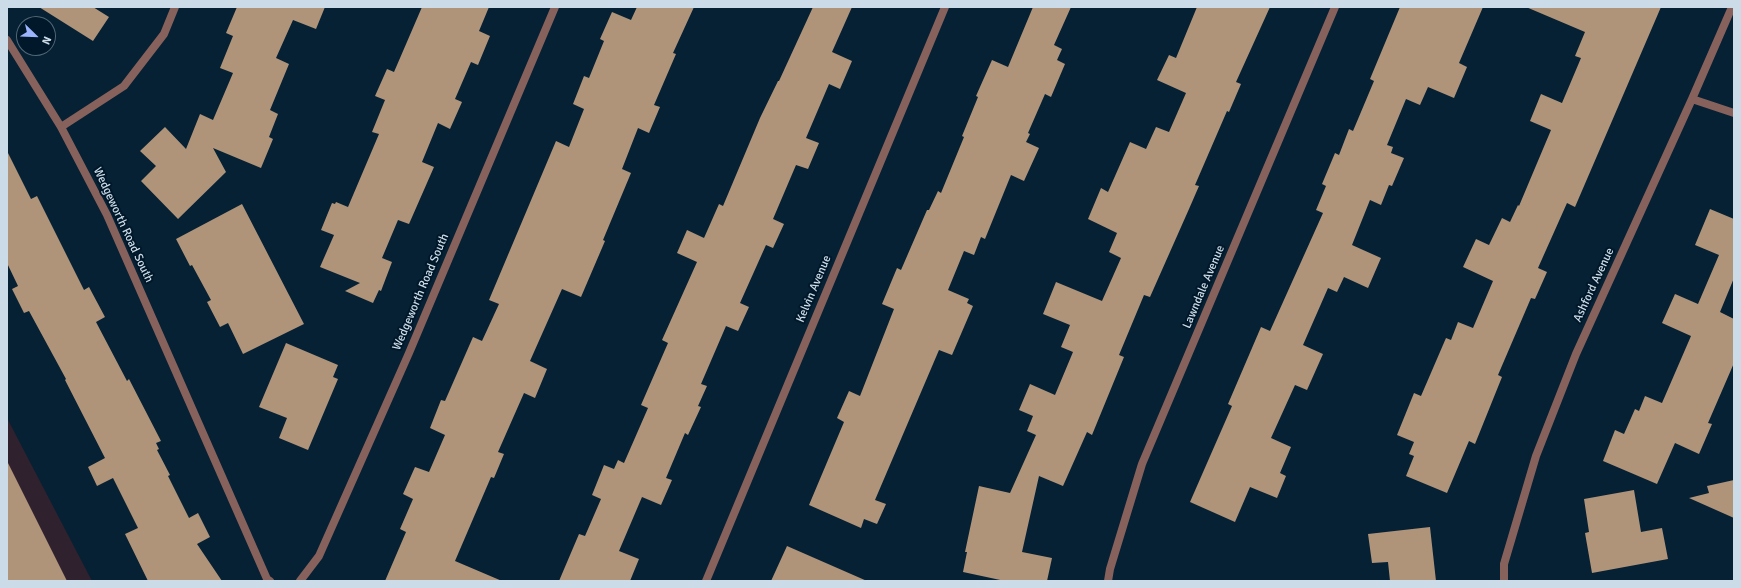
<!DOCTYPE html>
<style>
body{margin:0}
#map{position:relative;width:1741px;height:588px;overflow:hidden;background:#072134;font-family:Signika,sans-serif}
canvas{display:block}
.frame{position:absolute;inset:0;border:8px solid #cbdbe7;pointer-events:none}
.north{position:absolute;left:16px;top:16px;width:40px;height:40px;box-sizing:border-box;background:#00182a;border:1px solid #516676;border-radius:50%;rotate:113deg;font-size:11px;font-weight:700;line-height:16px;text-align:center;color:#cbdbe7}
.north::after{content:'';display:block;margin:auto;width:14px;height:18px;background:#9bb4fd;clip-path:polygon(50% 0,100% 100%,50% 72%,0 100%)}
</style>
<div id="map">
<canvas width="1741" height="588"></canvas>
<div class="frame"></div>
<div class="north">N</div>
</div>
<script>
const c = document.querySelector('canvas').getContext('2d');
c.lineJoin = 'round';
function fill(path, color) { c.fillStyle = color; c.fill(path, 'evenodd'); }
const toPath = rows => new Path2D(rows.map(r => 'M' + r).join(''));
function strokePath(path, color, width, dash) { c.strokeStyle = color; c.lineWidth = width; c.lineCap = dash ? 'butt' : 'round'; c.setLineDash(dash || []); c.stroke(path); }
function drawText(font, color, halo, rows, align = 'center') {
  c.font = font + ' Signika,sans-serif'; c.lineWidth = 4; c.setLineDash([]); c.textBaseline = 'middle'; c.strokeStyle = halo; c.fillStyle = color; for (const [text, x, y, turn = 0] of rows) {
    c.save(); c.translate(x, y); c.rotate((+turn || 0) * Math.PI / 180); c.textAlign = isNaN(turn) ? turn : align; if (halo) c.strokeText(text, 0, 0); c.fillText(text, 0, 0); c.restore();
  }
}
const commercial = toPath([
 [7,418,92,581,7,581]
]);
const building = toPath([
 [39,7,93,7,109,17,93,41],
 [237,7,325,7,316,29,293,20,276,58,289,64,270,110,278,114,269,137,273,139,261,168,213,148,226,172,178,219,141,181,156,166,140,151,165,127,186,149,200,114,213,120,233,73,220,68,233,36,226,33],
 [422,7,489,7,479,31,490,36,478,65,471,62,455,99,462,102,450,129,438,123,422,162,434,167,409,224,398,220,382,258,392,262,381,291,379,290,373,303,345,291,360,283,320,267,334,235,321,230,332,203,335,204,336,202,348,207,379,134,372,132,385,100,375,96,387,69,394,72],
 [637,7,694,7,673,53,676,54,654,105,660,107,649,133,638,128,622,169,631,173,603,240,605,241,581,297,562,289,530,361,547,369,535,398,524,393,498,452,504,454,494,478,491,477,455,561,502,581,385,581,406,532,400,529,413,499,403,494,415,467,429,472,445,435,430,428,441,400,445,401,473,337,482,341,499,304,489,300,556,141,569,147,584,109,573,104,584,76,589,78,604,41,600,39,612,12,631,20],
 [813,7,852,7,832,52,852,61,840,89,829,84,806,138,819,143,808,169,796,165,773,219,784,224,773,248,766,245,740,303,749,307,738,331,726,326,701,384,707,386,698,406,701,407,688,435,685,433,666,478,672,480,661,505,642,497,619,551,639,559,630,581,559,581,579,534,585,536,601,499,592,495,604,465,614,469,618,460,624,463,648,408,641,405,668,343,662,340,697,262,677,253,687,230,704,238,719,204,723,206,760,118,778,81,779,81],
 [1033,7,1071,7,1054,45,1062,49,1057,60,1065,64,1051,97,1045,94,1028,133,1030,134,1026,142,1039,148,1024,181,1011,175,985,239,981,237,974,255,964,251,948,290,969,299,967,303,973,306,952,355,939,350,875,500,886,504,877,524,864,519,861,528,809,505,844,422,837,418,849,391,860,396,894,309,882,304,897,268,901,270,927,210,929,210,938,191,941,193,964,137,962,136,978,97,976,96,992,60,1008,67],
 [1197,7,1270,7,1236,82,1241,84,1229,112,1227,111,1195,185,1199,186,1189,209,1150,297,1144,295,1119,355,1124,357,1092,435,1087,432,1063,486,1039,476,1022,552,1052,558,1047,581,1005,581,963,572,967,552,965,552,979,486,1010,493,1036,435,1027,431,1033,416,1019,410,1030,384,1055,395,1073,352,1061,347,1070,325,1043,314,1056,282,1102,301,1121,258,1109,252,1117,233,1088,219,1101,188,1108,192,1130,142,1146,149,1156,127,1169,132,1186,93,1157,80,1169,55,1176,58],
 [1400,7,1483,7,1459,63,1467,67,1454,98,1428,87,1420,105,1406,99,1387,145,1393,147,1391,153,1404,158,1392,186,1389,185,1381,205,1370,200,1352,245,1381,258,1368,288,1344,277,1337,292,1328,288,1303,345,1323,354,1307,390,1295,385,1271,438,1291,447,1280,473,1286,476,1277,498,1250,487,1235,522,1190,502,1232,406,1228,404,1261,327,1270,331,1323,213,1316,210,1326,186,1322,184,1335,153,1339,155,1349,129,1353,131,1374,81,1370,79],
 [1526,7,1661,7,1575,207,1567,203,1538,268,1547,272,1535,299,1531,298,1498,375,1502,377,1475,444,1469,441,1447,493,1406,476,1414,456,1409,454,1414,442,1397,435,1414,393,1421,396,1446,338,1451,340,1458,322,1473,328,1493,281,1463,267,1476,239,1489,245,1502,218,1510,222,1518,205,1519,206,1551,130,1530,121,1541,94,1562,103,1581,58,1575,56,1585,32],
 [7,151,31,199,37,196,84,290,89,287,105,317,96,322,127,381,129,379,161,441,156,443,159,449,157,450,170,475,168,476,189,518,198,513,210,537,197,544,222,581,148,581,125,534,138,528,113,478,97,486,88,467,105,458,65,380,66,379,29,311,24,313,12,289,18,286,7,263],
 [242,204,304,324,243,354,228,323,220,327,207,302,211,300,192,265,190,266,176,239],
 [1710,209,1734,219,1734,278,1720,312,1734,319,1734,363,1708,423,1712,424,1699,454,1675,443,1657,484,1603,461,1615,430,1624,434,1635,409,1639,411,1645,396,1662,403,1691,336,1662,323,1675,294,1698,304,1719,255,1695,245],
 [286,343,338,365,333,377,338,379,308,450,279,438,287,418,259,407],
 [7,461,67,581,7,581],
 [1734,480,1734,518,1689,498,1709,493,1707,486],
 [1634,490,1641,532,1662,528,1668,559,1592,573,1585,533,1589,532,1584,499],
 [1430,527,1436,581,1390,581,1388,562,1372,563,1368,534],
 [787,546,867,581,771,581]
]);
const minor = toPath([
 [7,40,61,127,107,215,267,579,270,581],
 [1692,99,1734,113],
 [61,127,124,86,164,34,175,7],
 [300,581,319,556,409,353,555,7],
 [706,581,945,7],
 [1108,581,1110,569,1142,464,1335,7],
 [1504,581,1504,564,1536,456,1576,354,1692,99,1732,7]
]);
const streetNames = [
 ["Wedgeworth Road South",123,225,65],
 ["Ashford Avenue",1594,285,-65],
 ["Lawndale Avenue",1204,287,-67],
 ["Kelvin Avenue",814,289,-67],
 ["Wedgeworth Road South",421,292,-67]
];
fill(commercial, '#2f212d');
fill(building, '#af947a');
strokePath(minor, '#87625c', 8);
drawText('12px', '#cbdbe7', '#00182a', streetNames);
</script>
